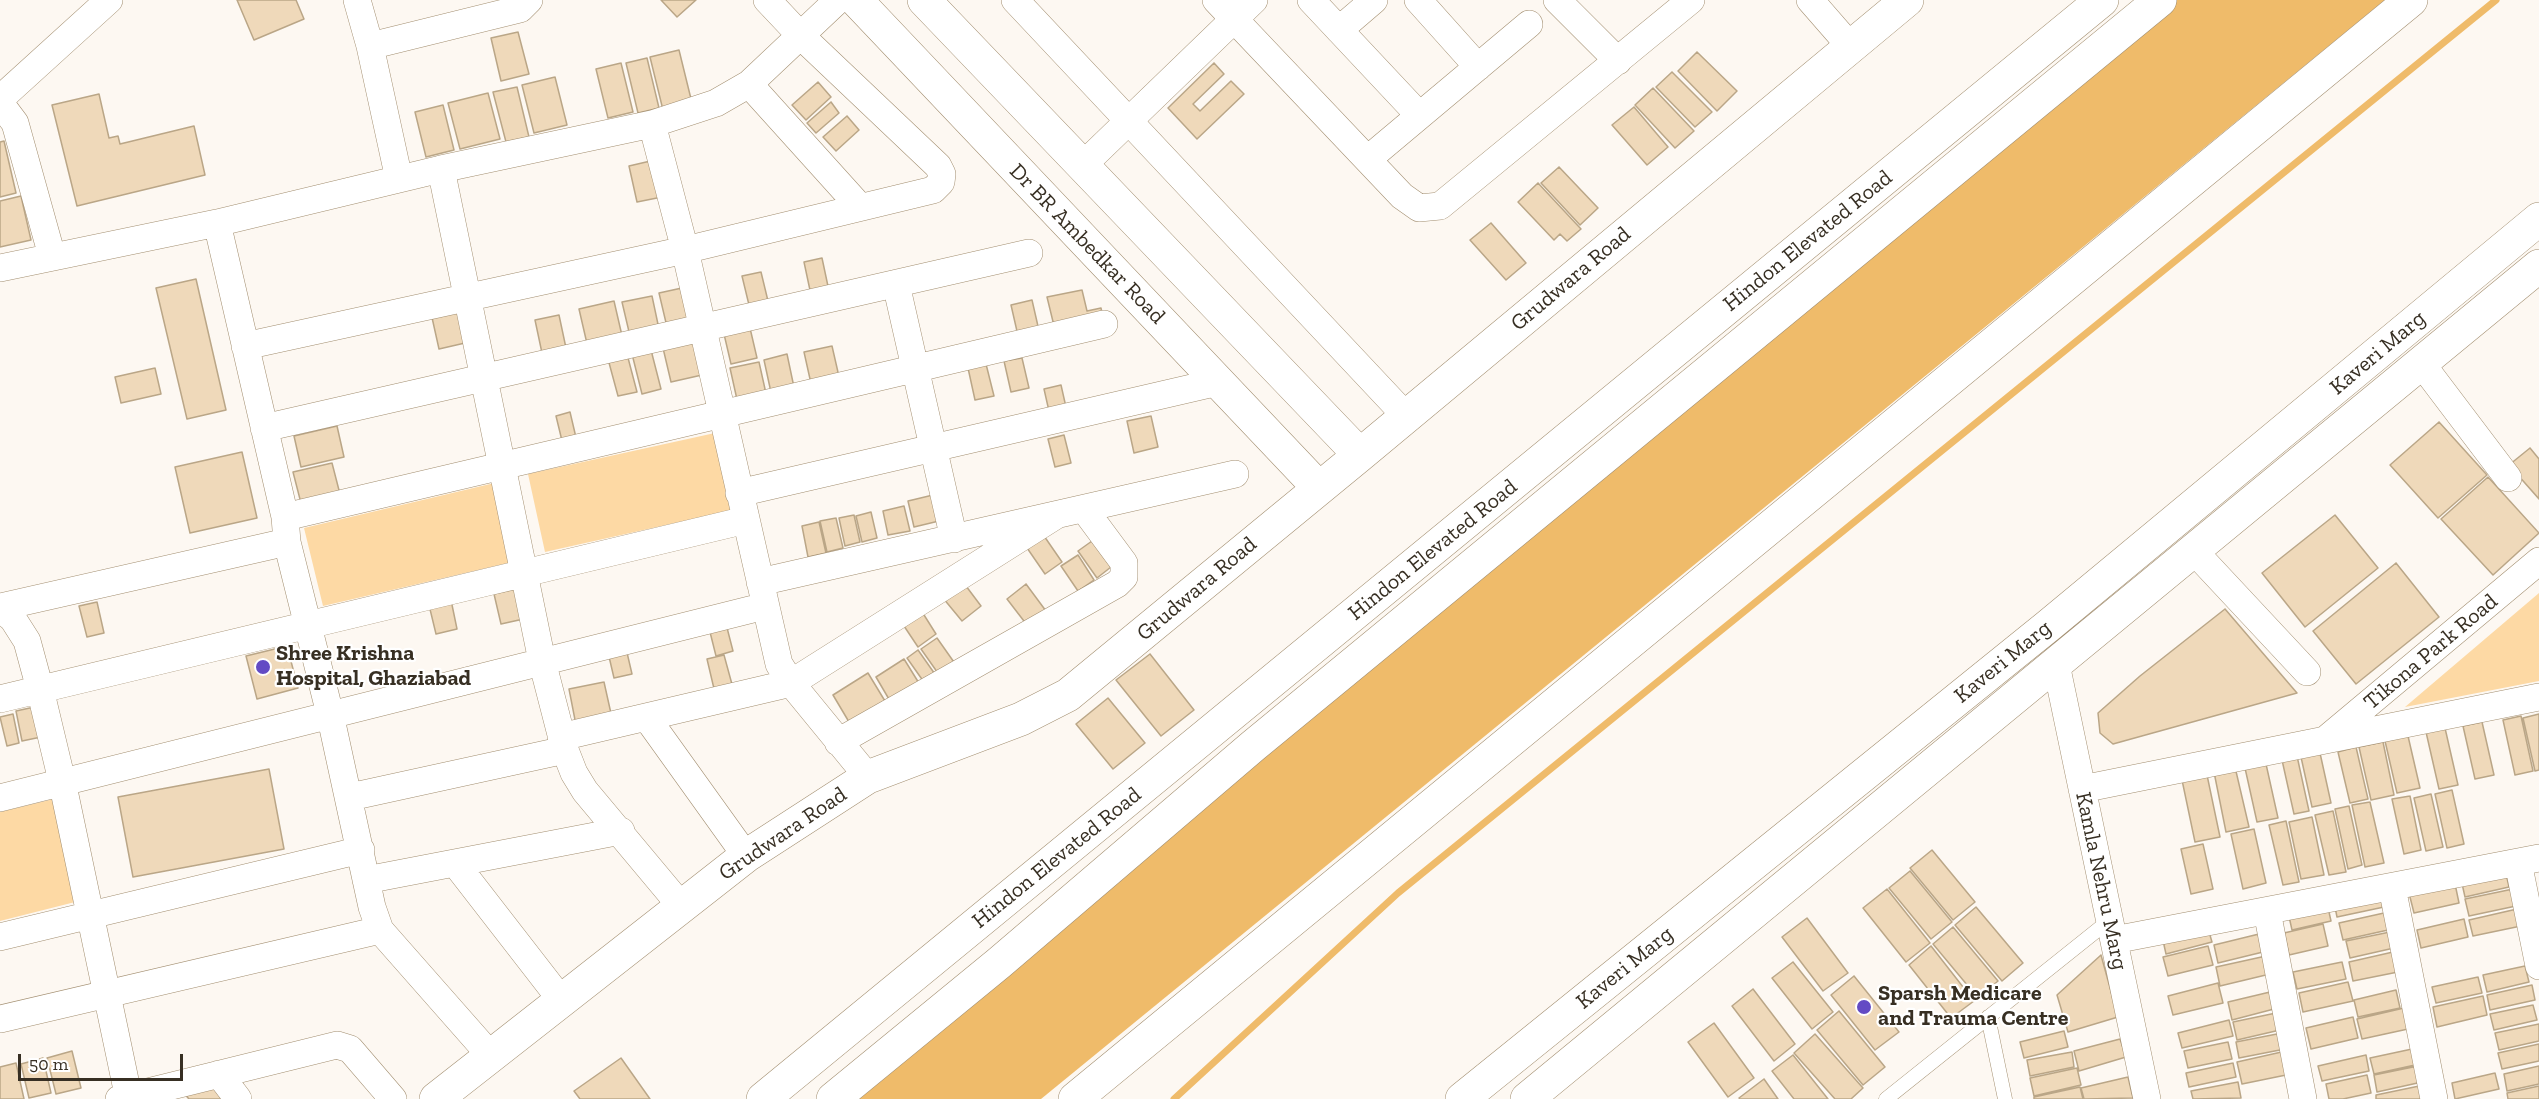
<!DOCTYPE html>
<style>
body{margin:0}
#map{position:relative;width:2539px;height:1099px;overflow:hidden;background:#fdf8f2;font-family:"Zilla Slab",serif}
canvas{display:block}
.scale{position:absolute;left:18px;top:1054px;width:165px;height:27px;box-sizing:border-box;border:3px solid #372f23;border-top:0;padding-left:8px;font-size:18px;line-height:21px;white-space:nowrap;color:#372f23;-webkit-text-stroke:4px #fff;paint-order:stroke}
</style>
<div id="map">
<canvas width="2539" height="1099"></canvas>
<div class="scale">50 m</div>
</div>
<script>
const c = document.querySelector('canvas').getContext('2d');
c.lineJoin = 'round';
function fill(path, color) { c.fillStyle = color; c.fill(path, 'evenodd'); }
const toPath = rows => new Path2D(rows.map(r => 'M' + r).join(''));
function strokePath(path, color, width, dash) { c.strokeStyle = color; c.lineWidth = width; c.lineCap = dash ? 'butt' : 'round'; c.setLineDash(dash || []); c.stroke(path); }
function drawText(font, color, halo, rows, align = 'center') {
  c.font = font + ' "Zilla Slab",serif'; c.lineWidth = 4.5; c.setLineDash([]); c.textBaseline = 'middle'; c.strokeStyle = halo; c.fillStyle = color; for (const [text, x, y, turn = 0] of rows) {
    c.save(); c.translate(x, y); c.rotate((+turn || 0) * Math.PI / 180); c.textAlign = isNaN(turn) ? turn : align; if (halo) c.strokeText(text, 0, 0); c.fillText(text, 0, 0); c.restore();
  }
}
const green = toPath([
 [715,433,733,510,545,552,528,474],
 [503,481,521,560,323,606,304,528],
 [2539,593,2539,681,2405,707],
 [58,798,83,900,0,921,0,812]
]);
const water = toPath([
 [2165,0,2385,0,1041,1099,818,1099]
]);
const stream = toPath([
 [1174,1099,1398,893,2496,0]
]);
const building = toPath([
 [237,0,296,0,304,19,254,40,237,0],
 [661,0,696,0,677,17,661,0],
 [518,32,529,74,501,81,491,38,518,32],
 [679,50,692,103,663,110,650,57,679,50],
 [1697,52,1737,91,1717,111,1678,71,1697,52],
 [647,58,659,108,638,113,626,63,647,58],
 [621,63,633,112,608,118,596,69,621,63],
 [1214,63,1224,74,1193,104,1200,111,1231,81,1244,94,1197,139,1168,108,1214,63],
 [1672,72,1712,112,1695,127,1656,87,1672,72],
 [555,77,567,125,534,133,522,85,555,77],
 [818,82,831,97,806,120,792,105,818,82],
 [517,87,529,137,506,142,493,92,517,87],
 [1653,88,1694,131,1675,148,1635,105,1653,88],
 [488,93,500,139,460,149,448,103,488,93],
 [99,94,109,138,118,136,120,144,194,126,205,175,77,206,52,105,99,94],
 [831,102,839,113,816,133,807,123,831,102],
 [443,105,454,150,426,157,415,112,443,105],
 [1634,107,1668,147,1647,165,1612,125,1634,107],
 [847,116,859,130,836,151,823,137,847,116],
 [4,141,16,193,0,197,0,142,4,141],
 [659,159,667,196,637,202,629,166,659,159],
 [1559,167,1598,208,1580,225,1541,183,1559,167],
 [1538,183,1581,229,1567,241,1560,234,1554,240,1518,202,1538,183],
 [21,196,31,240,0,247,0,201,21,196],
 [1491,223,1526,263,1506,280,1470,240,1491,223],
 [822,258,829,291,811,295,804,262,822,258],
 [761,272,768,301,749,305,742,276,761,272],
 [196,279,226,410,187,419,156,288,196,279],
 [691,286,699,320,667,327,659,293,691,286],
 [1082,290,1087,311,1101,308,1104,323,1056,334,1047,297,1082,290],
 [652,296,659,329,630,336,622,302,652,296],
 [1032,300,1040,335,1019,340,1011,305,1032,300],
 [614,301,623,340,588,348,579,309,614,301],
 [457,307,465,343,439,349,431,313,457,307],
 [559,315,566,348,542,353,535,320,559,315],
 [750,328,757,358,731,364,724,334,750,328],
 [694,341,702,375,671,382,663,348,694,341],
 [832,346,840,381,812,388,804,352,832,346],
 [651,350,661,389,642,394,632,354,651,350],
 [627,354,637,392,618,396,608,359,627,354],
 [787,354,795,392,772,397,764,360,787,354],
 [1022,358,1029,388,1011,392,1004,361,1022,358],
 [759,362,767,398,738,404,730,368,759,362],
 [986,364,994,396,975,400,968,368,986,364],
 [155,368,161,394,121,403,115,377,155,368],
 [1061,385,1068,416,1051,420,1044,389,1061,385],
 [570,412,578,446,564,449,556,416,570,412],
 [1151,416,1158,447,1134,453,1127,421,1151,416],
 [2439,422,2487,475,2438,518,2390,465,2439,422],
 [337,426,344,457,301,467,294,436,337,426],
 [1064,435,1071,463,1055,467,1048,439,1064,435],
 [2530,448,2539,459,2539,499,2509,465,2530,448],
 [242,452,257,518,190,533,175,467,242,452],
 [332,463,341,498,302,507,293,472,332,463],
 [2488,477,2539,533,2493,575,2441,519,2488,477],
 [933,495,939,521,914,527,908,501,933,495],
 [904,506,910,531,888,535,883,511,904,506],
 [871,512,877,538,862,542,856,516,871,512],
 [854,515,860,542,845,546,839,518,854,515],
 [2335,515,2378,568,2305,627,2262,573,2335,515],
 [836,518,843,548,827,552,820,521,836,518],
 [819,522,826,553,808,557,802,526,819,522],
 [1042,533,1062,562,1045,574,1025,545,1042,533],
 [1092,541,1111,567,1097,578,1078,551,1092,541],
 [1078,555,1094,580,1078,591,1061,566,1078,555],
 [2396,563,2439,617,2356,684,2313,631,2396,563],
 [963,582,981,606,962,621,943,598,963,582],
 [1026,584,1046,611,1027,625,1007,599,1026,584],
 [521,588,528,618,501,624,494,594,521,588],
 [451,600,457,629,436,634,429,605,451,600],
 [97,602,104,633,87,637,79,606,97,602],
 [919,607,936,634,918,647,900,620,919,607],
 [2225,609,2297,693,2113,744,2100,733,2098,713,2140,676,2225,609],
 [725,620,733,651,716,656,708,624,725,620],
 [937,638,956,665,940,676,921,649,937,638],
 [625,644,632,674,614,678,607,648,625,644],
 [287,646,298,688,257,699,246,656,287,646],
 [918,650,937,677,926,685,907,658,918,650],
 [1150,654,1194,710,1161,736,1116,680,1150,654],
 [724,655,733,688,715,693,707,659,724,655],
 [904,659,922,688,893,706,876,677,904,659],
 [868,673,888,706,852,727,833,695,868,673],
 [604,682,612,718,576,725,569,689,604,682],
 [1108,698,1145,743,1113,769,1076,724,1108,698],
 [39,706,46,736,22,741,16,711,39,706],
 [13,714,19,743,7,746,0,717,13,714],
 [2539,714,2539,770,2535,771,2523,718,2539,714],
 [2521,716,2533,771,2515,775,2503,720,2521,716],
 [2482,722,2494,775,2475,779,2463,726,2482,722],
 [2445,728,2458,785,2439,789,2426,732,2445,728],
 [2408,736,2420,788,2397,793,2385,741,2408,736],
 [2383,742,2394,795,2371,800,2359,747,2383,742],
 [2356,747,2368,799,2350,803,2338,752,2356,747],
 [2320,753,2331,803,2312,807,2301,757,2320,753],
 [2297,756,2309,811,2294,814,2282,760,2297,756],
 [2266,764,2278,818,2257,822,2245,768,2266,764],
 [2235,767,2249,827,2226,832,2214,772,2235,767],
 [269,769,284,849,133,877,118,797,269,769],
 [2207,775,2220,837,2195,842,2182,780,2207,775],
 [2452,790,2464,844,2447,848,2435,794,2452,790],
 [2431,794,2443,847,2426,851,2414,798,2431,794],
 [2410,796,2421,850,2404,854,2392,799,2410,796],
 [2370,802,2384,863,2365,867,2352,805,2370,802],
 [2349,806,2362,865,2348,869,2335,809,2349,806],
 [2333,811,2346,872,2329,875,2315,815,2333,811],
 [2312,817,2324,875,2301,879,2289,822,2312,817],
 [2286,821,2299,882,2283,885,2269,825,2286,821],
 [2254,829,2266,883,2243,889,2231,834,2254,829],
 [2203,844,2213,889,2191,894,2181,849,2203,844],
 [1932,850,1975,902,1953,920,1910,868,1932,850],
 [2505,869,2509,887,2465,897,2461,879,2505,869],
 [1910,871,1952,922,1931,939,1889,888,1910,871],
 [2454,879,2459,903,2414,913,2408,889,2454,879],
 [1887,889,1930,943,1906,962,1863,908,1887,889],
 [2513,889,2516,906,2469,916,2465,899,2513,889],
 [2381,892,2384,907,2337,917,2334,902,2381,892],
 [2327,903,2331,921,2292,930,2288,912,2327,903],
 [1976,907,2023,963,2002,981,1955,925,1976,907],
 [2517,909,2521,926,2473,936,2469,920,2517,909],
 [2384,913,2388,930,2343,940,2339,923,2384,913],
 [1807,918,1848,973,1823,991,1782,937,1807,918],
 [2464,919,2468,937,2421,948,2417,930,2464,919],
 [2323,924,2328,946,2289,955,2284,933,2323,924],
 [2207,925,2212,942,2166,954,2162,936,2207,925],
 [1953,927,1998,981,1978,998,1933,944,1953,927],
 [2390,932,2394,948,2350,958,2346,941,2390,932],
 [2259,934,2263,952,2218,963,2214,945,2259,934],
 [1931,946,1974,1001,1951,1018,1909,965,1931,946],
 [2208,946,2213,965,2168,976,2163,957,2208,946],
 [2393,952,2398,972,2353,981,2349,962,2393,952],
 [2101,955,2118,1017,2068,1032,2057,995,2101,955],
 [2266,956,2270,974,2220,986,2216,967,2266,956],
 [1793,962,1833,1012,1812,1029,1772,978,1793,962],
 [2342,962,2346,979,2297,989,2293,972,2342,962],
 [2525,966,2529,982,2487,992,2483,975,2525,966],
 [1854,976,1899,1032,1875,1050,1831,995,1854,976],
 [2478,977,2482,993,2436,1003,2432,987,2478,977],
 [2348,982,2353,1001,2303,1012,2299,993,2348,982],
 [2218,983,2223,1003,2173,1015,2168,996,2218,983],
 [2532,985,2535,1000,2490,1010,2487,995,2532,985],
 [1753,989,1795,1044,1774,1061,1732,1006,1753,989],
 [2396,990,2400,1008,2358,1017,2354,1000,2396,990],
 [2270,992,2274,1009,2232,1020,2228,1002,2270,992],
 [2483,996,2487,1015,2437,1027,2433,1007,2483,996],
 [2533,1005,2537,1020,2494,1030,2490,1014,2533,1005],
 [2404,1008,2408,1029,2362,1039,2357,1019,2404,1008],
 [1839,1011,1885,1067,1863,1085,1817,1030,1839,1011],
 [2276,1013,2280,1030,2237,1040,2233,1022,2276,1013],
 [2353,1017,2358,1038,2311,1049,2306,1028,2353,1017],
 [2229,1020,2233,1036,2182,1048,2178,1033,2229,1020],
 [1714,1023,1754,1078,1728,1097,1688,1042,1714,1023],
 [2539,1024,2539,1041,2499,1050,2495,1033,2539,1024],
 [2064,1031,2068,1047,2024,1058,2020,1042,2064,1031],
 [2282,1033,2285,1049,2239,1058,2236,1042,2282,1033],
 [1815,1034,1863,1088,1851,1099,1835,1099,1794,1053,1815,1034],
 [2120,1039,2126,1057,2079,1071,2074,1051,2120,1039],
 [2228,1042,2232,1059,2188,1068,2184,1051,2228,1042],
 [2539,1044,2539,1061,2502,1069,2498,1053,2539,1044],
 [2412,1049,2415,1065,2374,1074,2370,1058,2412,1049],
 [72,1051,81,1088,56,1094,47,1058,72,1051],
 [2286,1051,2291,1074,2242,1084,2237,1062,2286,1051],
 [2072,1052,2074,1067,2030,1076,2027,1060,2072,1052],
 [1793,1055,1828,1099,1794,1099,1772,1071,1793,1055],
 [2366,1055,2369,1071,2322,1081,2318,1066,2366,1055],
 [43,1058,51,1093,29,1098,21,1064,43,1058],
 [621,1058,650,1099,580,1099,574,1091,621,1058],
 [16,1063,24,1099,0,1099,0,1067,16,1063],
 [2233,1063,2236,1077,2189,1087,2186,1073,2233,1063],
 [2418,1066,2422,1082,2377,1092,2374,1075,2418,1066],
 [2539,1066,2539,1084,2507,1091,2504,1074,2539,1066],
 [2077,1068,2081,1085,2034,1096,2030,1078,2077,1068],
 [2495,1073,2499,1089,2455,1099,2452,1083,2495,1073],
 [2367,1075,2371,1093,2343,1099,2329,1099,2326,1084,2367,1075],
 [2128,1077,2133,1098,2084,1099,2081,1088,2128,1077],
 [214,1078,229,1099,189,1099,181,1090,214,1078],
 [1764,1079,1778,1099,1740,1099,1739,1098,1764,1079],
 [2238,1082,2241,1098,2193,1099,2191,1091,2238,1082],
 [2424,1085,2427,1099,2376,1099,2376,1095,2424,1085],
 [2539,1086,2539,1099,2508,1099,2507,1093,2539,1086],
 [2080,1087,2083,1099,2034,1099,2034,1097,2080,1087]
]);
const service = toPath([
 [1988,1017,2005,1099],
 [1886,1099,2110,920]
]);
const minor = toPath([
 [357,0,370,46,399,179],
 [1015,0,1406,416],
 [1216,0,1402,196,1419,208,1440,206,1691,0],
 [1311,0,1419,115],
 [1418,0,1478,67],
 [1557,0,1618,61],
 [1810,0,1851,47],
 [1339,30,1374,0],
 [370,46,520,9,529,0],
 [749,84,860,207],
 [0,99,109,0],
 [0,103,15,123,52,256],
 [652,124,685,250,779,664,791,683,868,777],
 [1368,159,1529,24],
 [1083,165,1254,0],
 [441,169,542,661,565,750,574,773,585,791,682,907],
 [217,223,285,517,287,542,330,714,372,907,380,930,491,1056],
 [0,268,217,223,441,169,652,124,716,103,749,84,838,0],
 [896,284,954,539],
 [245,346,685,250,933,190,941,182,942,174,938,166,801,36,767,0],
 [2421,363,2508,478],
 [264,428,1029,253],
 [739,493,1218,382],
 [285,517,1104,324],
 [2193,550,2307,672],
 [760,582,1235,474],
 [0,607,287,542],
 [0,608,13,619,27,641,40,689,62,781,129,1099],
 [2056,664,2147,1099],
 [0,699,746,520],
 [647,718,746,856],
 [561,737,791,683,1055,516],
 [2325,740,2539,561],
 [838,742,1117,584,1124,577,1124,563,1084,509],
 [2082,789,2539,697],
 [350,797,565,750],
 [0,798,765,606],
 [2518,862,2539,966],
 [455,863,562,1001],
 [366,880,621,831],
 [2392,887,2434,1099],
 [2267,911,2303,1099],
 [0,937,361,850],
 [2114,940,2539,858],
 [0,1019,380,930],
 [219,1074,238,1099],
 [119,1099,337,1045,350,1049,393,1099]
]);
const tertiary = toPath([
 [856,0,1319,488],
 [924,0,1360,455],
 [436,1099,746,856,868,777,1021,719,1068,695,1360,455,1907,0],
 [1075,1099,2411,0],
 [1462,1099,2048,626,2539,219],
 [1527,1099,2539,266]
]);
const motorway = toPath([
 [763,1099,2102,0],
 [833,1099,999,963,1253,746,2160,0]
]);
const markers = [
 [263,667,8,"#634bc4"],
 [1864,1007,8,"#634bc4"]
];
const streetNames = [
 ["Hindon Elevated Road",1808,241,-39],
 ["Dr BR Ambedkar Road",1087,244,46],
 ["Grudwara Road",1571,279,-40],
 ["Kaveri Marg",2378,353,-40],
 ["Hindon Elevated Road",1433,550,-39],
 ["Grudwara Road",1197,589,-40],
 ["Tikona Park Road",2431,652,-40],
 ["Kaveri Marg",2003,662,-39],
 ["Grudwara Road",783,834,-34],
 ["Hindon Elevated Road",1057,858,-39],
 ["Kamla Nehru Marg",2101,881,78],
 ["Kaveri Marg",1625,968,-39]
];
const poiNames = [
 ["Shree Krishna",276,654],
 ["Hospital, Ghaziabad",276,679],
 ["Sparsh Medicare",1878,994],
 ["and Trauma Centre",1878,1019]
];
fill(green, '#fdd9a4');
fill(water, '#efbb6a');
strokePath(stream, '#efbb6a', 7);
fill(building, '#efd9ba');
strokePath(building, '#baa687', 1.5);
strokePath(service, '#a38f71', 15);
strokePath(minor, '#a38f71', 28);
strokePath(tertiary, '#a38f71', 34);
strokePath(motorway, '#a38f71', 34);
strokePath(service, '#fff', 14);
strokePath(minor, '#fff', 27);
strokePath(tertiary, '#fff', 33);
strokePath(motorway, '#fff', 33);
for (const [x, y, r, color] of markers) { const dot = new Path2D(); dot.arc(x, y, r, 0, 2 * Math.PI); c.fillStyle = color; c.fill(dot); strokePath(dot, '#fff', 2); }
drawText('22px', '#372f23', '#fff', streetNames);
drawText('bold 22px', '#372f23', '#fff', poiNames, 'left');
</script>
